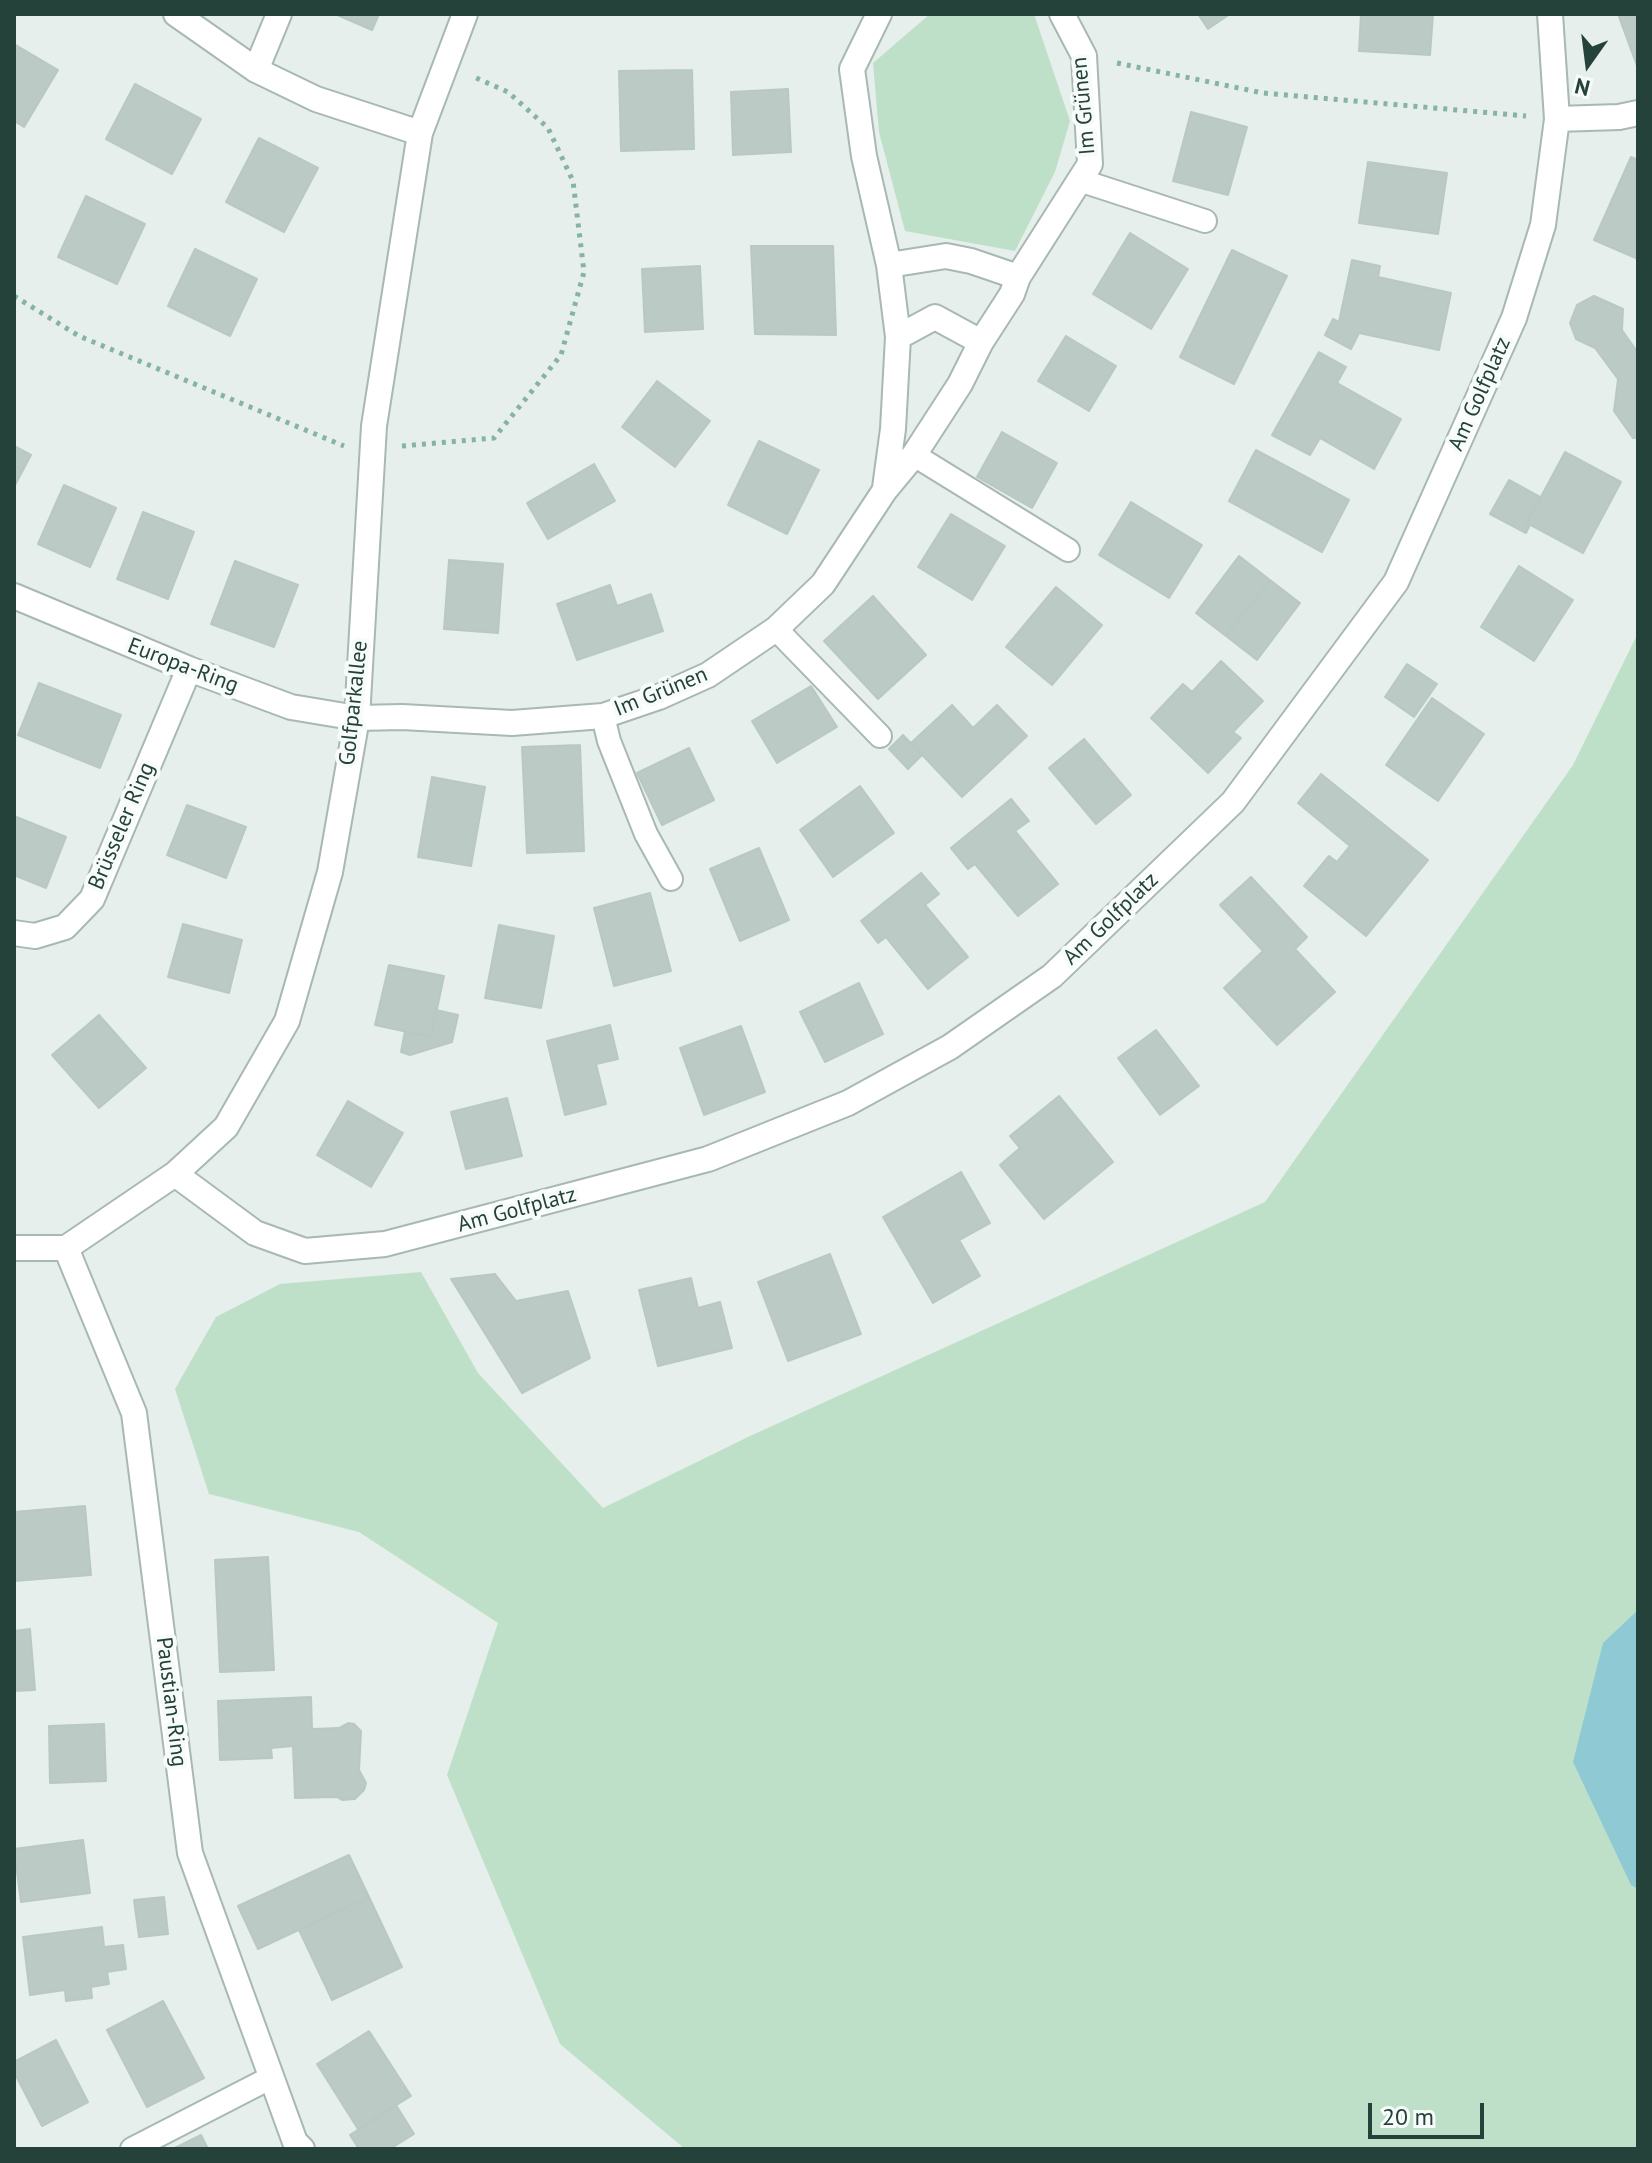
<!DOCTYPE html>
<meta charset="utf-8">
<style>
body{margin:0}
#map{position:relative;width:1652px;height:2163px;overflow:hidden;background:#e6efeb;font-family:"PT Sans",sans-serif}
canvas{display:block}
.frame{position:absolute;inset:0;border:16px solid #24423a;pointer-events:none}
.north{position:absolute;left:1548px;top:24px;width:80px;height:80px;-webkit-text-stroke:6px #f7fbf9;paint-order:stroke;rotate:194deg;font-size:22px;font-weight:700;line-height:32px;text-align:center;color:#24423a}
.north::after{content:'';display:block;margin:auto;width:28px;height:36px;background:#24423a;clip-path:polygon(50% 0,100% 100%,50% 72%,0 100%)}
.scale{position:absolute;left:1368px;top:2103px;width:116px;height:36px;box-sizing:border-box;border:4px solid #24423a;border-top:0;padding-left:10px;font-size:24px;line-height:28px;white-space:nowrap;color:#24423a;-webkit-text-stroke:6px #f7fbf9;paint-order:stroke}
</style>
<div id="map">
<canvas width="1652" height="2163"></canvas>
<div class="frame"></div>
<div class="north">N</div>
<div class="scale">20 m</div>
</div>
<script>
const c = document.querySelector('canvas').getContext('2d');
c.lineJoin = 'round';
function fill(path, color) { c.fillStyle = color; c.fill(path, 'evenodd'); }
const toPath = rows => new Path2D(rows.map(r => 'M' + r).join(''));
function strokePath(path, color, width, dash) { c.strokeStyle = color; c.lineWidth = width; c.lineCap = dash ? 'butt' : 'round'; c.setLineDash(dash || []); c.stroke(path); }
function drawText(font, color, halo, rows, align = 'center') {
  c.font = font + ' "PT Sans",sans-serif'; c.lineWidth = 8; c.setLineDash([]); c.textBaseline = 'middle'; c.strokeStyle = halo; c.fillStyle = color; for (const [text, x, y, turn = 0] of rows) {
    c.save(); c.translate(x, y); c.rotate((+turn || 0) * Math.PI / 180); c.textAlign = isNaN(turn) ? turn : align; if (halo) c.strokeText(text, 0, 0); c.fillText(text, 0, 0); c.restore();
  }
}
const green = toPath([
 [930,14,1034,14,1070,121,1055,172,1015,251,905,231,879,132,873,63],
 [1638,633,1638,2149,685,2149,560,2044,447,1775,498,1623,359,1532,209,1494,175,1389,216,1317,280,1284,421,1272,478,1373,603,1508,750,1436,1265,1202,1573,765]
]);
const water = toPath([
 [1638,1610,1638,1889,1631,1885,1573,1762,1603,1643]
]);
const building = toPath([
 [335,14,379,14,372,30,335,14],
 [1198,14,1230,14,1208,29,1198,14],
 [1361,14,1433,14,1430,55,1359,51,1361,14],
 [1618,14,1638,14,1638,66,1637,66,1618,14],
 [14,44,58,70,24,127,14,121,14,44],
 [692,70,694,149,621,151,619,71,692,70],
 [135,84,201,119,172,174,106,139,135,84],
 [788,89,791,152,733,155,731,92,788,89],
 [1191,112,1247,127,1228,195,1173,181,1191,112],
 [259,138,318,168,284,232,226,202,259,138],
 [1631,157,1638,160,1638,259,1594,240,1631,157],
 [1368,162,1447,173,1438,234,1359,223,1368,162],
 [86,196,145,224,117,284,58,257,86,196],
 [1130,233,1188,269,1151,329,1093,294,1130,233],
 [751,246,833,246,836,335,755,334,751,246],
 [195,249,257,279,230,336,168,306,195,249],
 [1232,250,1287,276,1234,384,1180,357,1232,250],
 [1352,260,1380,266,1378,277,1451,293,1439,350,1359,333,1351,349,1325,335,1333,319,1339,322,1352,260],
 [700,266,703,329,645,332,642,269,700,266],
 [1594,296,1623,309,1622,330,1638,353,1638,438,1633,438,1614,411,1618,379,1595,348,1576,339,1570,323,1577,305,1594,296],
 [1066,336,1116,366,1089,411,1038,381,1066,336],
 [1319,352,1346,367,1337,383,1401,419,1374,469,1320,438,1310,455,1272,435,1319,352],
 [657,381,710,421,675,467,622,427,657,381],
 [1002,432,1057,463,1032,508,977,477,1002,432],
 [759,441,819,470,787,534,728,505,759,441],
 [14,446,31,455,14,487,14,446],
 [1256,450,1349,500,1322,552,1229,501,1256,450],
 [1565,452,1621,482,1583,553,1527,523,1565,452],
 [594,464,615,501,548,539,527,503,594,464],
 [1509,480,1540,497,1527,523,1530,525,1526,533,1490,514,1509,480],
 [64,485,116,508,90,567,38,544,64,485],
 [1131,502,1202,545,1169,598,1099,555,1131,502],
 [143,512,194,532,168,599,117,579,143,512],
 [951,514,1005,546,972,600,918,567,951,514],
 [1239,556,1270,580,1226,636,1196,613,1239,556],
 [449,560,503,564,498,633,444,629,449,560],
 [235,561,298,585,274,647,211,624,235,561],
 [1519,566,1573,600,1534,661,1481,627,1519,566],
 [1270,580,1300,603,1257,660,1226,636,1270,580],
 [610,585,617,606,651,594,663,631,577,660,557,604,610,585],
 [1056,587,1102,625,1052,685,1006,647,1056,587],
 [873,596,926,655,878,699,824,641,873,596],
 [1221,661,1263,701,1233,732,1241,738,1208,773,1151,718,1183,684,1192,692,1221,661],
 [1407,664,1437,684,1414,717,1385,697,1407,664],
 [39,683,121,715,100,768,18,735,39,683],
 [811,686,837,727,777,763,752,721,811,686],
 [1432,698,1484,734,1438,801,1386,765,1432,698],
 [952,705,973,728,997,705,1027,736,962,797,911,743,952,705],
 [903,735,922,755,908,769,889,749,903,735],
 [1084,739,1131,795,1096,824,1049,768,1084,739],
 [580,745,584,851,527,853,522,747,580,745],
 [689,748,714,800,662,825,637,773,689,748],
 [1321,774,1428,860,1366,936,1304,886,1329,856,1337,862,1350,846,1298,803,1321,774],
 [432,777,485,787,471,866,418,857,432,777],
 [860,786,894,833,833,877,800,830,860,786],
 [1011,799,1029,821,1015,831,1058,884,1018,916,975,864,968,869,951,848,1011,799],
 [187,805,246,827,226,878,167,855,187,805],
 [14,816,66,837,46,888,14,875,14,816],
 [759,848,789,920,740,941,710,869,759,848],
 [921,873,939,894,925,905,968,957,928,989,886,937,878,943,861,921,921,873],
 [1251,877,1307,937,1295,949,1335,992,1277,1045,1224,988,1263,951,1220,905,1251,877],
 [650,893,671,971,614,986,594,908,650,893],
 [183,924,242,940,229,993,168,977,183,924],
 [499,925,554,936,541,1008,485,998,499,925],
 [389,965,444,976,431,1037,375,1025,389,965],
 [859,983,883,1034,825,1062,800,1012,859,983],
 [436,1010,458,1015,452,1042,410,1055,401,1052,405,1031,431,1037,436,1010],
 [99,1015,146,1068,99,1108,52,1055,99,1015],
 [610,1025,618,1059,596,1064,606,1104,565,1115,547,1041,610,1025],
 [741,1026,765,1092,704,1115,680,1048,741,1026],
 [1156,1030,1199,1086,1160,1115,1118,1058,1156,1030],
 [1059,1096,1113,1162,1044,1219,1000,1165,1020,1148,1010,1136,1059,1096],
 [507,1098,522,1156,466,1169,451,1112,507,1098],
 [348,1101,403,1133,371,1187,317,1155,348,1101],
 [961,1172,990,1223,959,1240,980,1276,933,1303,883,1217,961,1172],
 [830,1254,861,1334,788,1361,758,1282,830,1254],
 [495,1274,516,1301,568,1291,590,1358,522,1393,451,1279,495,1274],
 [691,1278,698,1308,720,1302,732,1348,658,1366,639,1290,691,1278],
 [85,1506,91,1575,14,1581,14,1512,85,1506],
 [268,1557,274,1670,220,1672,215,1560,268,1557],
 [30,1629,35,1690,14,1691,14,1631,30,1629],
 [311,1697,312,1729,339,1728,348,1723,354,1724,361,1731,359,1770,366,1783,364,1790,355,1799,342,1800,337,1797,295,1798,293,1746,271,1748,272,1758,220,1760,218,1701,311,1697],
 [104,1724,106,1781,50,1783,49,1726,104,1724],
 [83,1840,90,1893,21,1902,14,1849,83,1840],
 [349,1855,369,1897,258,1949,238,1906,349,1855],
 [164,1897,168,1934,139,1937,134,1900,164,1897],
 [369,1897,402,1967,332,2000,299,1930,369,1897],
 [102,1927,104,1947,123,1945,126,1969,107,1972,109,1984,91,1987,92,1998,66,2001,65,1990,30,1995,23,1937,102,1927],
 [163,2001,204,2078,147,2107,107,2030,163,2001],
 [369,2031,411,2096,358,2129,317,2064,369,2031],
 [56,2040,88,2102,42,2126,14,2072,14,2062,56,2040],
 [396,2105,414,2134,390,2149,359,2149,350,2135,396,2105],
 [201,2135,208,2149,173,2149,201,2135]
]);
const path = toPath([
 [1117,63,1263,93,1526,116],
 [14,296,79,336,344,446],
 [402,446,494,438,561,355,584,272,573,181,548,128,508,92,474,77]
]);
const service = toPath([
 [1079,180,1205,221],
 [914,455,1068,550],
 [776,629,880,736],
 [603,716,609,741,646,834,671,879],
 [132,2149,272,2077]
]);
const minor = toPath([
 [176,14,256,70,316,99,420,133],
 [879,14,852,69,864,156,889,265,946,256,971,261,1018,277],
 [256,70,279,14],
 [1557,119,1619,117,1638,113],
 [889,265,898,337],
 [885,488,893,429,898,337,935,317,981,342],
 [14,596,189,669,291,707,357,718,402,717,512,723,603,716,659,697,708,675,776,629,823,584,885,490,914,455,960,384,981,342,1012,294,1018,277,1090,164,1084,56,1062,14],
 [14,933,35,936,65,927,92,899,189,669],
 [175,1174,255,1233,305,1251,385,1244,708,1159,848,1103,950,1047,1052,976,1233,802,1396,582,1514,318,1543,225,1557,119,1550,14],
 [14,1248,66,1248,175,1174,226,1127,287,1021,330,872,357,718,374,426,420,133,465,14],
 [66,1248,134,1413,190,1853,295,2142,302,2149]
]);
const streetNames = [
 ["Im Grünen",1084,106,-95],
 ["Am Golfplatz",1480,394,-66],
 ["Europa-Ring",183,666,21],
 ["Im Grünen",661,692,-22],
 ["Golfparkallee",354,703,-84],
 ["Brüsseler Ring",122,826,-67],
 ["Am Golfplatz",1111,919,-44],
 ["Am Golfplatz",517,1210,-15],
 ["Paustian-Ring",171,1702,83]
];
fill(green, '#bfe0c8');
fill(water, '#8ec9d4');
fill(building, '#bbcac4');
strokePath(building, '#b8c9c2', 2);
strokePath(service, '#a8b8b2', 26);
strokePath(minor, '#a8b8b2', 28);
strokePath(path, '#86b3a5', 5, [4, 6]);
strokePath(service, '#fff', 22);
strokePath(minor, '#fff', 24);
drawText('22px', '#24423a', '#f7fbf9', streetNames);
</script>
